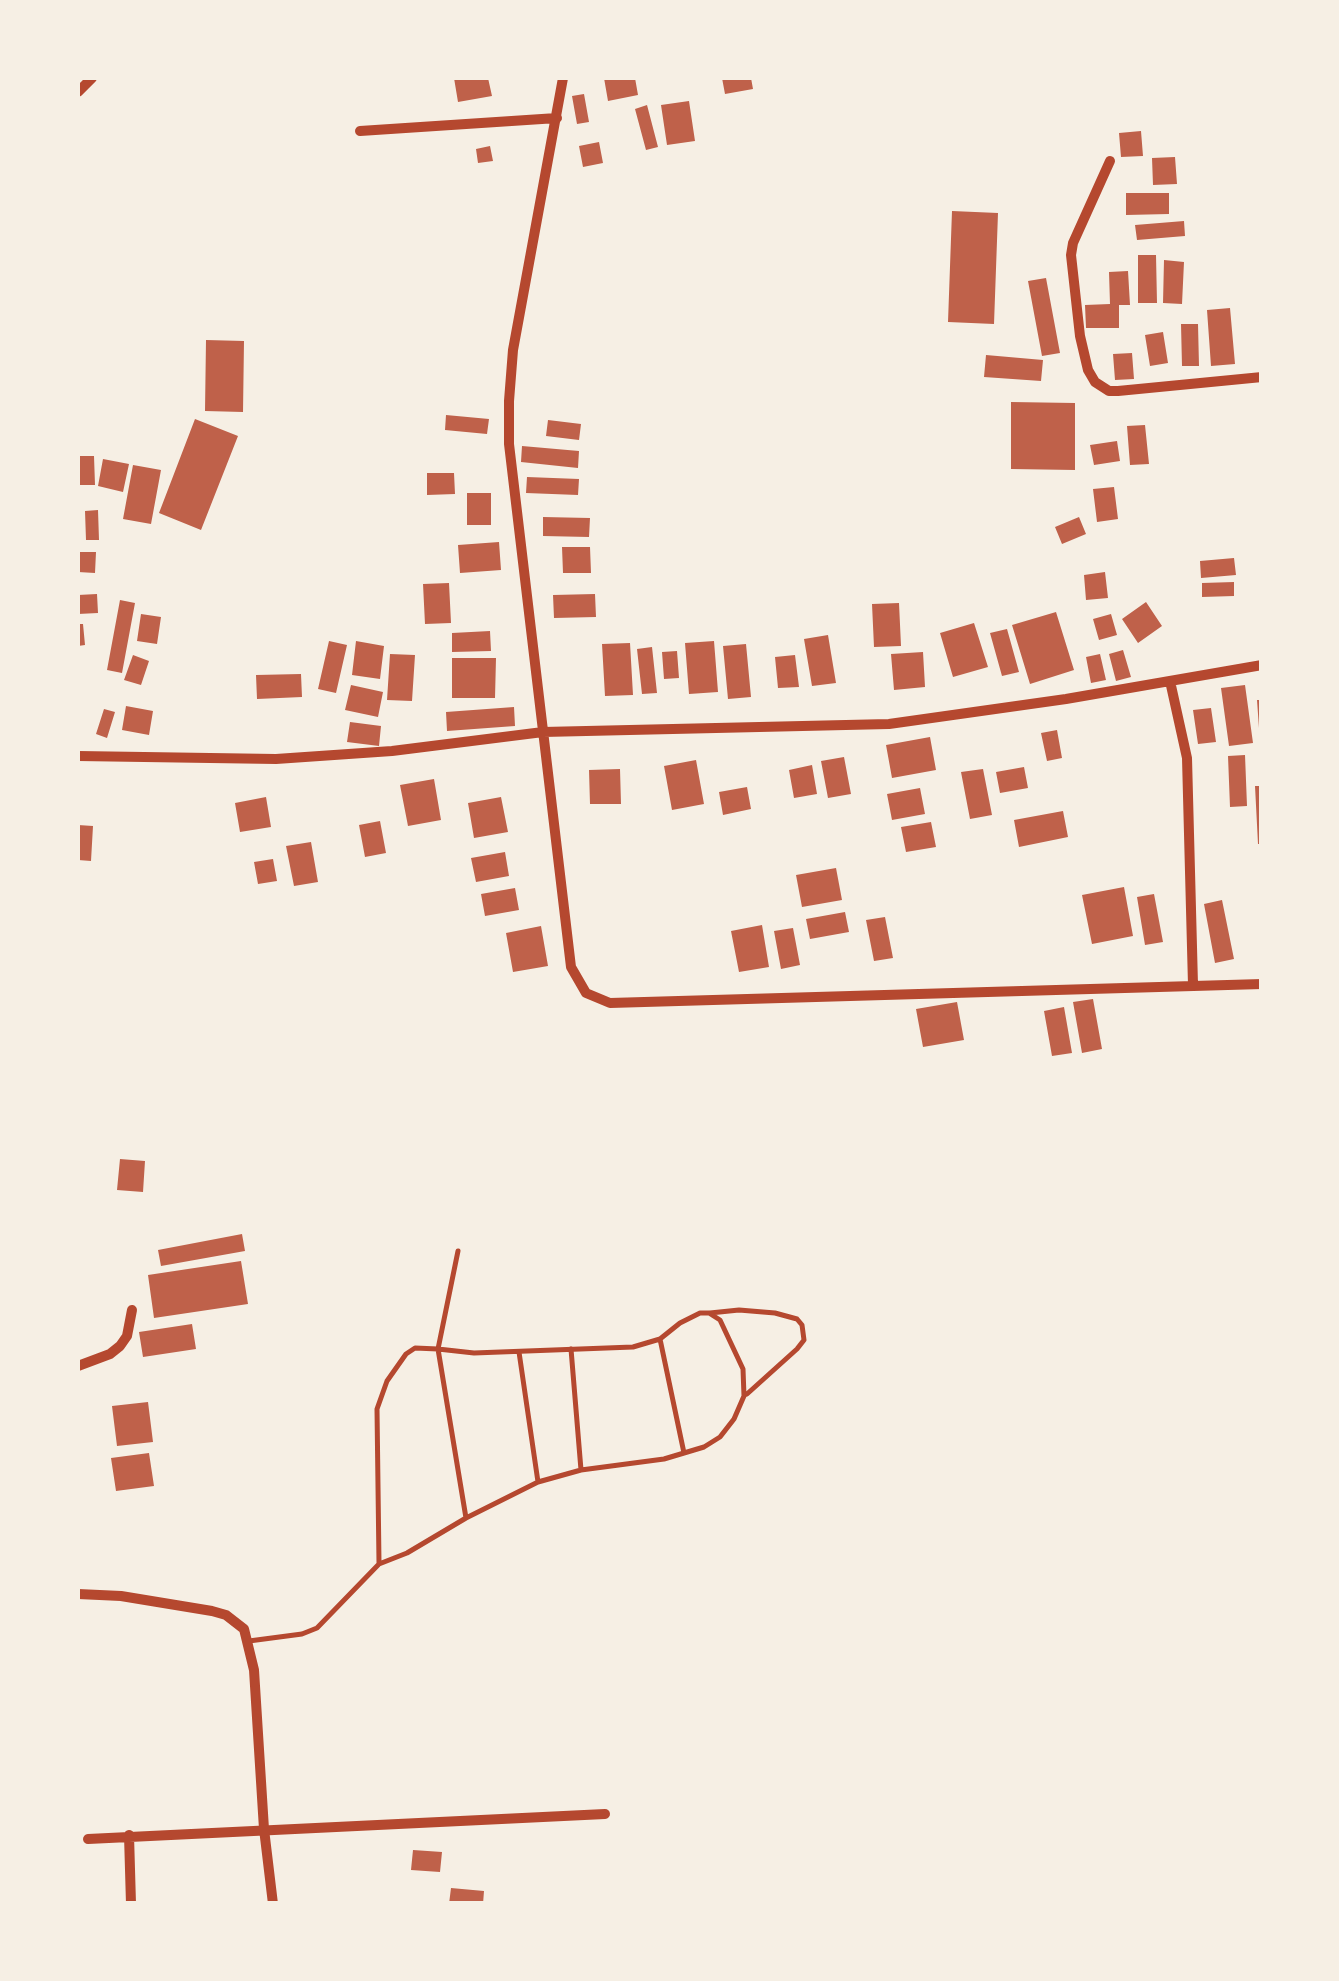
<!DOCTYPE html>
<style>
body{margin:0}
#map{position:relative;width:1339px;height:1981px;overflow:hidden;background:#f6efe4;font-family:Raleway,sans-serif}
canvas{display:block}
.frame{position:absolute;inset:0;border:80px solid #f6efe4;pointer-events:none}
</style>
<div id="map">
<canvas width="1339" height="1981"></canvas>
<div class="frame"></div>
</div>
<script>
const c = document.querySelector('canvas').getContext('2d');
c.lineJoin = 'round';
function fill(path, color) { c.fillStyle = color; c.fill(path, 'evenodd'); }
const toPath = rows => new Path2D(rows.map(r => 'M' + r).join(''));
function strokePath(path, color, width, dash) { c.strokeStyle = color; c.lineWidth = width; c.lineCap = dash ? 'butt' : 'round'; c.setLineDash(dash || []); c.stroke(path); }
const building = toPath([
 [454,78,488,78,492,96,458,102],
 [604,78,635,78,638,95,608,101],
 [722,78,751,78,753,89,725,94],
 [584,94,589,122,577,124,572,96],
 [689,101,695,141,667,145,661,105],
 [647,105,658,147,646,150,635,109],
 [1141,131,1143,156,1121,157,1119,133],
 [599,142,603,163,583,167,579,146],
 [490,146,493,161,478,163,476,149],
 [1175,157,1177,184,1153,185,1152,158],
 [1126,193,1169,193,1169,214,1126,215],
 [952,211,998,213,994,324,948,322],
 [1184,221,1185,236,1137,240,1135,225],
 [1138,255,1156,255,1157,303,1138,303],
 [1164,260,1184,262,1182,304,1163,303],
 [1128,271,1130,305,1119,305,1119,328,1086,328,1085,305,1110,304,1109,272],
 [1046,278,1060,353,1042,356,1028,281],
 [1230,308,1235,364,1211,366,1207,310],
 [1181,324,1198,324,1199,366,1182,366],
 [1163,332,1168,363,1150,366,1145,335],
 [206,340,244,341,243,412,205,411],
 [1132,353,1134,379,1115,380,1113,354],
 [986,355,1043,360,1041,381,984,377],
 [1011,402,1075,403,1075,470,1011,469],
 [446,415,489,419,487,434,445,430],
 [195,419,238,436,201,530,159,513],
 [548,420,581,424,579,440,546,436],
 [1145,425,1149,464,1130,465,1127,426],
 [1117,441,1120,461,1094,465,1090,445],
 [522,446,579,451,578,468,521,462],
 [78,456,94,456,95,485,78,485],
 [103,459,129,464,123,492,98,486],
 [133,465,161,470,151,524,123,519],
 [427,473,454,473,455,494,427,495],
 [527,477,579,479,578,495,526,493],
 [1114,487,1118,519,1097,522,1093,489],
 [467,493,491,493,491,525,467,525],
 [98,510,99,540,86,540,85,511],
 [543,517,590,518,589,537,543,536],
 [1079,517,1086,534,1062,544,1055,527],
 [499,542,501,570,460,573,458,545],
 [562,547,590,547,591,573,563,573],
 [78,552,96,552,95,573,78,572],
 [1234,558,1236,575,1201,578,1200,561],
 [1105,572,1108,598,1086,600,1084,575],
 [1234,582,1234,596,1202,597,1202,583],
 [449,583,451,623,425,624,423,584],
 [97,594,98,613,78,614,78,595],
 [595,594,596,617,554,618,553,595],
 [120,600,135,603,122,673,107,670],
 [1146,602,1162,626,1138,643,1122,619],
 [899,603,901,646,874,647,872,604],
 [1056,612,1074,670,1030,684,1012,625],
 [141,614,161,617,157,644,137,641],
 [1111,614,1117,635,1099,640,1093,619],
 [974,623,988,667,953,677,940,633],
 [78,624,83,624,85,645,78,646],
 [1007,629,1019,672,1002,676,990,633],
 [490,631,491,651,452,652,452,633],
 [828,635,836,683,812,686,804,639],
 [329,641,347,645,336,693,318,689],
 [356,641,384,646,380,679,352,675],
 [714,641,718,692,689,694,685,643],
 [630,643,633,695,605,696,602,644],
 [746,644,751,697,728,699,723,646],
 [652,647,657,693,642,694,637,649],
 [1123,650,1131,677,1116,681,1109,654],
 [677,651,679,678,664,679,662,652],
 [923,652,925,687,894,690,891,654],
 [390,654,415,655,412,701,387,700],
 [1100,654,1106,680,1091,683,1086,657],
 [133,655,149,661,141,685,124,680],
 [795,655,799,687,778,688,775,657],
 [452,658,496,658,495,698,452,698],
 [301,674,302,697,257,699,256,675],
 [351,685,383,692,378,717,345,710],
 [1245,685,1253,743,1229,746,1221,688],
 [1257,700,1262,700,1262,728,1259,728],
 [126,706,153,711,149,735,122,730],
 [514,707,515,726,447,731,446,712],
 [1211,708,1216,742,1198,744,1193,710],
 [104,709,115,712,107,738,96,734],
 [350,722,381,726,379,746,347,742],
 [1057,730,1062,758,1047,761,1041,733],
 [930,737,936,770,892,778,886,745],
 [1245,755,1247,806,1230,807,1228,756],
 [844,757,851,794,828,798,821,761],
 [696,760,704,804,672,810,664,766],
 [812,765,817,794,794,798,789,770],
 [1024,767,1028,788,1000,793,996,772],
 [620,769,621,804,590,804,589,770],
 [983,769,992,815,970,819,961,772],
 [434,779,441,820,408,826,400,785],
 [1255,786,1262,786,1262,844,1258,844],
 [747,787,751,809,723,815,719,792],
 [920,788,925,814,892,820,887,794],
 [266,797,271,827,240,832,235,803],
 [501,797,508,832,474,838,468,803],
 [1063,811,1068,837,1019,847,1014,820],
 [380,821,386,853,365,857,359,825],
 [931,822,936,847,906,852,901,827],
 [78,825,93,826,91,861,78,860],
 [311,842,318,882,294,886,286,846],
 [505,852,509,876,476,882,471,858],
 [273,859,277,881,258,884,254,862],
 [836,868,842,900,802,907,796,875],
 [1124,887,1133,936,1092,944,1082,895],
 [515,888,519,910,485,916,481,894],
 [1154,894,1163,942,1145,945,1137,897],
 [1222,900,1234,959,1215,963,1204,904],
 [845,912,849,932,810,939,806,919],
 [885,917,893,958,874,961,866,920],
 [762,925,769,967,739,972,731,931],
 [541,926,548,966,513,972,506,933],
 [793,928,800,965,781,969,774,931],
 [1093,999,1102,1049,1082,1053,1073,1002],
 [957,1002,964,1040,923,1047,916,1009],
 [1064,1007,1072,1053,1052,1056,1044,1011],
 [120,1159,145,1161,143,1192,117,1190],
 [242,1234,245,1251,161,1266,158,1250],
 [241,1261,248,1304,154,1318,148,1275],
 [192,1324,196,1349,143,1357,139,1332],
 [148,1402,153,1442,117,1446,112,1406],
 [149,1453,154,1486,116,1491,111,1458],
 [413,1850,442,1852,440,1872,411,1870],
 [451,1888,484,1891,483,1904,449,1904]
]);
const service = toPath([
 [710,1313,739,1310,775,1313,797,1319,802,1325,804,1340,797,1349,747,1394],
 [660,1339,684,1453],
 [571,1349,581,1470],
 [519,1352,538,1482],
 [379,1563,377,1409,387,1381,406,1354,415,1348,438,1349,466,1518],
 [249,1641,302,1634,317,1628,379,1564,407,1553,466,1518,538,1482,581,1470,664,1459,704,1447,720,1437,734,1419,744,1396,743,1369,720,1320,709,1313,700,1313,680,1323,660,1339,633,1347,474,1353,438,1349,458,1251]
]);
const minor = toPath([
 [563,78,513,350,509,401,509,444,571,967,586,993,610,1003,1262,984],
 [78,92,92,78],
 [360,131,557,118],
 [1110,161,1073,243,1071,255,1080,336,1088,370,1095,382,1109,391,1118,391,1262,377],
 [1170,681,1187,758,1193,985],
 [78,756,276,759,392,751,543,732,889,724,1066,699,1262,665],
 [78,1366,110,1354,120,1346,127,1336,132,1310],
 [78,1594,121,1596,212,1611,226,1615,244,1629,254,1670,264,1829,273,1904],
 [129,1835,131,1904],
 [88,1839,605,1814]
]);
fill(building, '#bf614a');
strokePath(service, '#b5482f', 5);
strokePath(minor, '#b5482f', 10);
</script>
